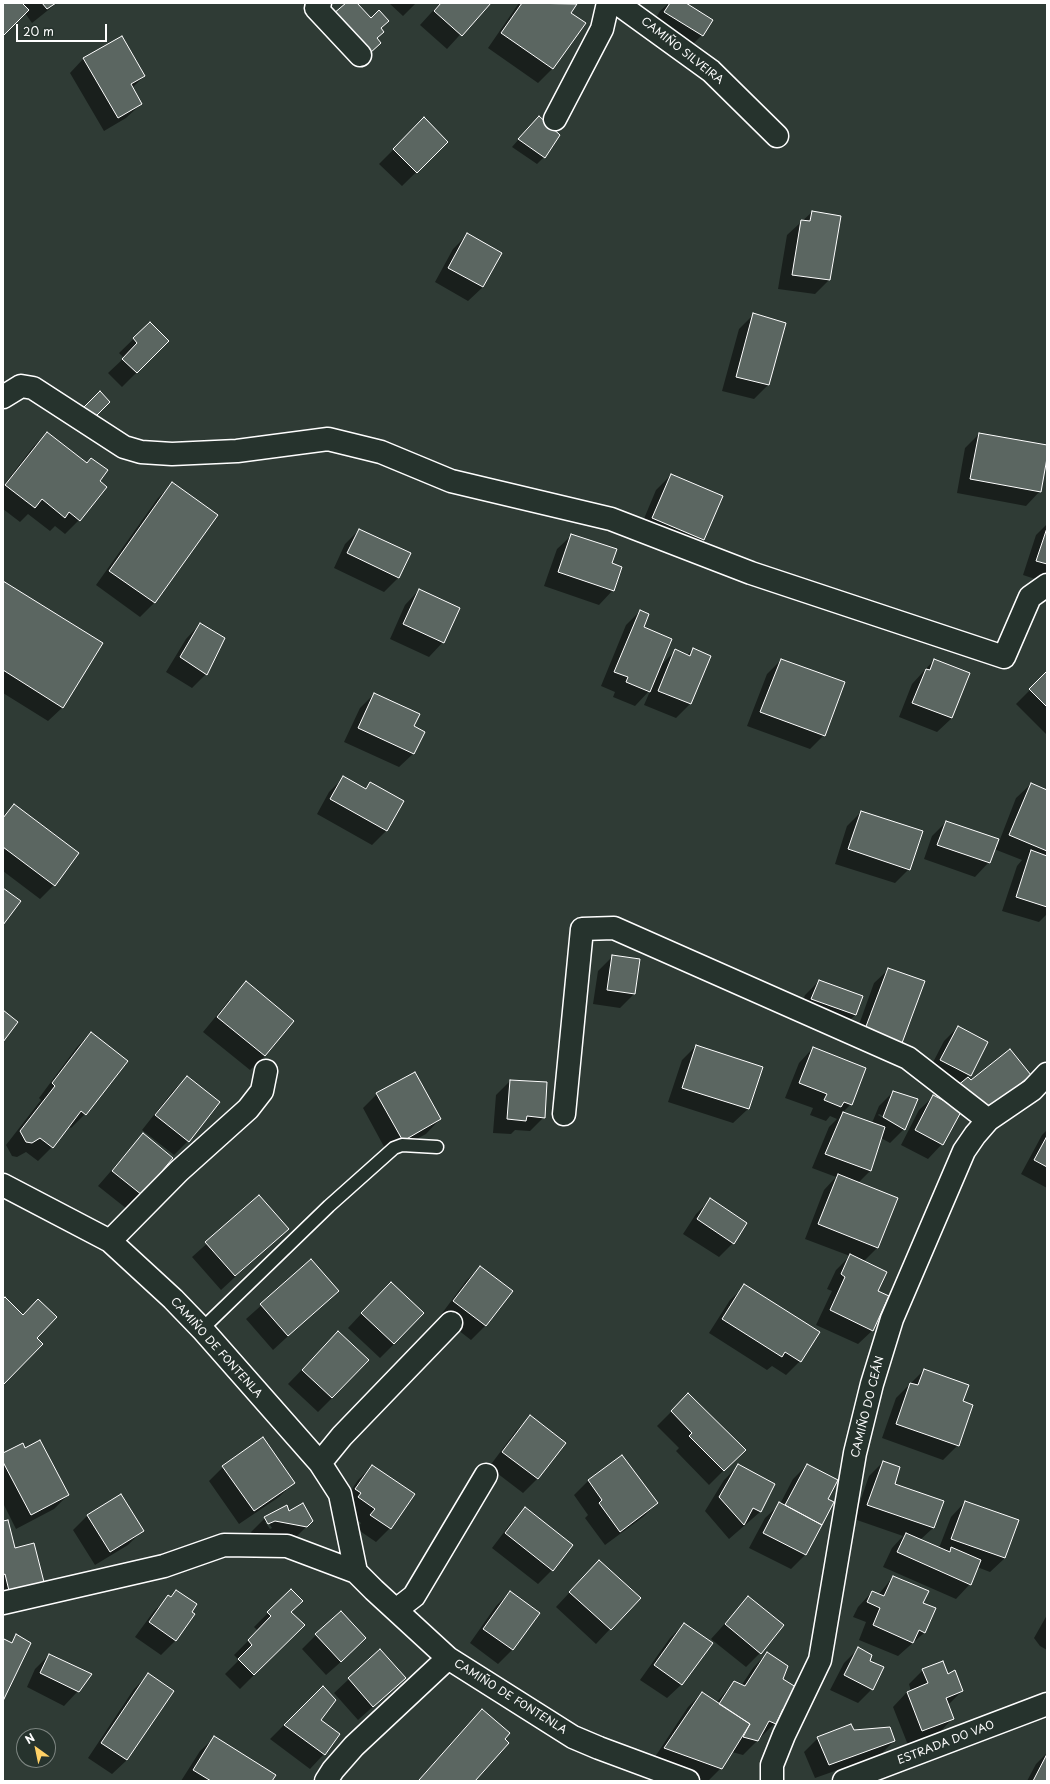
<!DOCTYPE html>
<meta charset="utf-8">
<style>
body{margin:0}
#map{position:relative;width:1050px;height:1784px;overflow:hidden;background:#2f3b35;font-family:"Playpen Sans",sans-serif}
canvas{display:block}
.frame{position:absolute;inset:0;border:4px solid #fff;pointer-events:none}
.north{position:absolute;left:16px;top:1728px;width:40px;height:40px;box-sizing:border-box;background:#26332d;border:1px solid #7d8581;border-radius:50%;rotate:327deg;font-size:11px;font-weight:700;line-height:16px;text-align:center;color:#fff}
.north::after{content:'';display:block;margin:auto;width:14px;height:18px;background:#ffd166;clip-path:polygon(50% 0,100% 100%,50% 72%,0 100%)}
.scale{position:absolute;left:16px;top:24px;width:91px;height:18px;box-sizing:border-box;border:2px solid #fff;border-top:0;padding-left:5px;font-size:12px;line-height:14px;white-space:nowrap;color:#fff;-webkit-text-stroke:3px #26332d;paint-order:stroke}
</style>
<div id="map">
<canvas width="1050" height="1784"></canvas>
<div class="frame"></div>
<div class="north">N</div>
<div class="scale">20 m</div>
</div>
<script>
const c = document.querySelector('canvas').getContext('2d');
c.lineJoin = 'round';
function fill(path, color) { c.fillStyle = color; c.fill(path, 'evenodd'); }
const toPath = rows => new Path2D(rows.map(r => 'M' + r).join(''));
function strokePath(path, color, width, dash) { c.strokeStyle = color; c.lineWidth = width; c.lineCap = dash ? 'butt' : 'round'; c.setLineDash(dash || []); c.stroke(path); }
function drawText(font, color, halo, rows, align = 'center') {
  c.font = font + ' "Playpen Sans",sans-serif'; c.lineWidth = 3.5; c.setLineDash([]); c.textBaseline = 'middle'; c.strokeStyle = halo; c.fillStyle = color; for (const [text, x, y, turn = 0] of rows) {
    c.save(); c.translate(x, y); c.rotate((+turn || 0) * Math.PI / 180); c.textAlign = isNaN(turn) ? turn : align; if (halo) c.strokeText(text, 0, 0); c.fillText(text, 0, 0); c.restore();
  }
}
const shadow = toPath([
 [3,3,57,3,32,23,25,13,3,35],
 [347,3,356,3,380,29,376,38,379,43,354,67,320,29],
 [389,3,416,3,403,16],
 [440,3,489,3,447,49,420,25],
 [519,3,573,3,575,4,569,13,584,24,552,69,538,83,488,48],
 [669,3,684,3,702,35,688,49,651,27,660,11],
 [84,58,144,76,132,88,141,104,126,118,104,131,70,73],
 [424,119,447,142,402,186,379,164],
 [532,124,544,157,537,164,512,147],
 [812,212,840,216,829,280,815,294,778,289,787,235],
 [467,235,501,254,483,287,468,301,435,282,453,249],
 [753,315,785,323,768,385,754,399,722,391,739,329],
 [150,323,168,341,122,387,108,373,124,358,119,353],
 [47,433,98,481,79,520,65,534,55,526,50,531,28,514,20,522,3,509,3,486,33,447],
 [979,434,1047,446,1040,491,1026,506,957,493,965,448],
 [671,475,722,497,703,540,689,554,638,533,656,490],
 [172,484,217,515,154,603,140,617,96,585,158,498],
 [1047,524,1047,583,1023,575,1036,535],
 [359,530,399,577,384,592,334,568,345,544],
 [572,535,611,564,613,590,599,605,544,586,557,549],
 [3,583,63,707,48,721,3,693],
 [419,590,443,642,429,657,390,639,405,605],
 [640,611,642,628,659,667,675,651,687,655,693,649,710,656,690,704,676,718,644,705,651,689,635,706,613,697,615,692,601,686,626,625],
 [200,624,223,638,206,674,192,688,166,672,186,639],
 [781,660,824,735,810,749,747,726,767,674],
 [934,660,952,718,937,732,899,717,912,684],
 [1047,673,1047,735,1016,704],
 [374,694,412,727,414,753,399,767,344,742,360,708],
 [343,778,364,789,370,783,402,801,386,831,372,845,317,814,329,792],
 [1031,784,1047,791,1047,914,1039,922,1002,911,1017,866,1022,860,994,849,989,862,975,877,924,859,932,836,946,822,997,847,1016,798],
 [14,805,54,885,40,899,3,871,3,816],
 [861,812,909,869,895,883,835,864,847,826],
 [613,956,639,960,634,994,620,1008,593,1004,598,971],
 [889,969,901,1042,887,1056,852,1044,874,983],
 [819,981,862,997,855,1015,841,1029,798,1013,805,995],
 [246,983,293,1021,265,1056,250,1070,203,1032,232,997],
 [958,1027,970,1075,967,1077,971,1082,1029,1075,1015,1089,973,1123,959,1113,942,1144,928,1159,901,1145,919,1110,934,1096,943,1101,955,1089,927,1074,944,1041],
 [91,1033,127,1061,85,1114,71,1128,68,1126,52,1147,38,1161,26,1152,17,1157,12,1156,6,1145,41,1100,39,1098,77,1047],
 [696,1046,761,1067,748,1109,733,1123,668,1102,682,1060],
 [813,1048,851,1104,842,1113,872,1123,879,1106,893,1092,904,1129,890,1143,881,1138,870,1171,858,1183,878,1247,864,1261,877,1292,873,1330,858,1344,816,1325,832,1291,827,1289,836,1270,850,1256,805,1239,824,1190,836,1177,812,1168,829,1127,837,1119,830,1116,826,1121,810,1115,813,1108,785,1098,799,1063],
 [879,1114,899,1125,899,1127,878,1115],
 [187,1077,188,1141,174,1155,142,1130,173,1091],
 [510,1081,544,1117,530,1131,515,1130,511,1134,493,1133,496,1095],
 [377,1094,440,1119,426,1134,388,1154,363,1108],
 [1047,1130,1047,1188,1021,1174,1042,1135],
 [143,1134,171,1158,127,1209,98,1186],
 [259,1197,287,1229,221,1290,192,1257],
 [710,1200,733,1243,719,1257,683,1234,696,1214],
 [311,1261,337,1291,273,1350,246,1319],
 [480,1267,485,1326,471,1340,440,1316,466,1281],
 [745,1286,800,1361,786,1375,772,1366,767,1370,709,1333,730,1300],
 [376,1298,394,1344,380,1358,348,1328],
 [324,1347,332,1398,318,1412,288,1384],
 [924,1370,958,1445,943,1460,882,1438,896,1398],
 [688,1395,744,1450,709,1485,676,1451,679,1448,657,1426],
 [530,1417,564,1443,537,1479,523,1493,489,1467,516,1431],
 [25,1449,68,1495,54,1509,16,1529,3,1503,3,1454],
 [622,1456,657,1503,643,1517,605,1545,585,1518,588,1515,574,1495,588,1481],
 [883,1462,894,1484,933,1528,920,1540,939,1548,951,1517,965,1502,1005,1558,990,1572,977,1567,970,1584,956,1599,883,1567,892,1548,903,1536,854,1519,869,1476],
 [807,1465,826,1499,832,1503,805,1555,791,1569,749,1548,765,1518,780,1504,793,1479],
 [372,1466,390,1528,376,1542,357,1529,361,1523,344,1512,342,1504,358,1480],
 [738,1466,760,1512,729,1539,705,1511,724,1480],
 [223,1467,293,1483,279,1497,239,1524,209,1481],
 [120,1495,143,1530,128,1545,95,1565,73,1530,87,1516],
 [526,1509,552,1570,538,1584,492,1548,511,1523],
 [289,1512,306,1527,292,1541,254,1538,251,1532,265,1518],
 [265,1522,268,1522,272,1528,270,1529],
 [3,1522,15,1549,44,1586,3,1607],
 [599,1561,610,1629,596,1644,556,1607],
 [893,1577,922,1603,924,1633,898,1656,859,1640,866,1622,853,1617,858,1607,872,1592,878,1595],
 [291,1590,290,1612,304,1625,240,1689,225,1674,239,1660,234,1655,258,1631,254,1627],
 [176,1591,194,1614,175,1641,161,1655,135,1637,154,1611],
 [510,1592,513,1649,498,1664,470,1643,496,1606],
 [748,1598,760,1653,746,1667,711,1639],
 [1047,1615,1047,1650,1040,1646,1034,1638],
 [684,1624,682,1684,667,1698,640,1680,670,1638],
 [316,1635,351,1653,326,1675,302,1649],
 [858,1649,869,1661,872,1689,858,1703,830,1690,844,1663],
 [380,1650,405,1678,358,1720,334,1693],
 [767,1653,782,1679,787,1711,743,1755,732,1752,721,1768,708,1781,702,1781,651,1763,688,1707,702,1693,716,1703,734,1682,741,1686,753,1668],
 [49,1655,78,1691,64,1706,27,1687,35,1669],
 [923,1670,948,1675,962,1691,948,1705,953,1718,939,1733,908,1745,893,1707,907,1692,911,1691,909,1684],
 [148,1675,173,1691,127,1760,112,1774,88,1758,134,1689],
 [482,1710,474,1781,418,1781,468,1724],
 [320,1720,324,1754,310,1769,270,1739,284,1725],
 [853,1731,894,1741,880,1755,815,1778,804,1752,818,1738],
 [215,1737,271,1781,181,1781,200,1751],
 [1047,1753,1047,1781,1027,1781,1036,1764]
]);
const building = toPath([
 [3,3,22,3,29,10,3,36,3,3],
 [42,3,56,3,47,9,42,3],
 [346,3,357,3,371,18,379,10,389,21,381,28,384,32,377,38,381,43,369,54,333,14,346,3],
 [441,3,491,3,462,36,434,11,441,3],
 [522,3,577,4,571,13,586,23,553,69,501,33,522,3],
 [670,3,686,3,713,20,703,36,664,12,670,3],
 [122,36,145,76,131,84,142,104,118,118,83,58,122,36],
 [539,116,560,135,545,158,518,139,539,116],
 [424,117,448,142,417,173,393,149,424,117],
 [812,211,841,216,830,280,792,275,801,220,810,221,812,211],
 [467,233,502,253,483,287,448,268,467,233],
 [753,313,786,323,769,385,736,377,753,313],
 [150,322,169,341,137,373,122,359,137,343,133,338,150,322],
 [100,391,110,402,92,420,82,409,100,391],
 [47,432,87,463,91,458,108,470,100,481,107,487,80,521,69,512,65,518,42,499,35,508,5,485,47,432],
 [979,433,1047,445,1047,458,1041,492,970,479,979,433],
 [671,474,723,496,704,540,652,518,671,474],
 [172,482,218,515,155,603,109,571,172,482],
 [1047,528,1047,564,1036,561,1047,528],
 [359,529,411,553,399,578,347,553,359,529],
 [571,534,617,549,612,563,622,567,614,591,558,572,571,534],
 [3,581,103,643,63,708,3,670,3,581],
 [419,589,460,608,444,643,403,624,419,589],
 [640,610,649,614,644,627,672,639,650,692,626,682,628,677,614,672,640,610],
 [200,623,225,638,207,675,180,657,200,623],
 [693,648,711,656,691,704,658,691,675,649,690,656,693,648],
 [781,659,845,682,825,736,760,712,781,659],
 [934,659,970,673,952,718,912,703,926,669,930,670,934,659],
 [1047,671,1047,707,1029,689,1047,671],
 [374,693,420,714,414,726,425,732,414,754,358,728,374,693],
 [343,776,366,789,370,782,404,801,387,831,330,799,343,776],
 [1031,783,1047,790,1047,851,1009,835,1031,783],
 [14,804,79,853,55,886,3,847,3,818,14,804],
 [861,811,923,831,910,870,848,849,861,811],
 [946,821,999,839,990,863,937,845,946,821],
 [1031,850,1047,856,1047,907,1016,897,1031,850],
 [3,888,21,901,3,925,3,888],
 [612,955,640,959,635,994,607,990,612,955],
 [888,968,925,981,902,1043,865,1029,888,968],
 [819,980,863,996,856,1015,811,999,819,980],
 [246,981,294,1021,265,1056,217,1017,246,981],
 [3,1010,18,1022,3,1042,3,1010],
 [958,1026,988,1042,971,1076,940,1060,958,1026],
 [91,1032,128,1061,86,1115,81,1111,53,1148,40,1138,32,1143,26,1142,20,1131,55,1086,52,1083,91,1032],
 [696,1045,763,1067,749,1109,682,1088,696,1045],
 [813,1047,866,1068,852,1105,844,1102,841,1107,824,1100,827,1094,799,1083,813,1047],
 [1010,1049,1031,1075,988,1110,957,1086,968,1077,971,1080,1010,1049],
 [415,1072,441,1119,403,1141,376,1093,415,1072],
 [187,1076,220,1102,189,1142,155,1115,187,1076],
 [510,1080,547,1082,545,1118,527,1116,526,1121,507,1119,510,1080],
 [893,1091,918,1099,905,1130,883,1117,893,1091],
 [933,1095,962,1110,943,1145,915,1130,933,1095],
 [843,1112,885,1127,871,1171,825,1154,843,1112],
 [143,1133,173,1158,142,1195,112,1171,143,1133],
 [1047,1136,1047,1167,1034,1160,1047,1136],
 [838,1174,898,1198,878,1248,818,1224,838,1174],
 [259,1195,289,1229,235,1276,205,1242,259,1195],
 [710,1198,747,1223,734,1244,697,1219,710,1198],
 [850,1254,887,1272,878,1291,889,1296,873,1331,830,1310,845,1277,841,1274,850,1254],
 [311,1259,339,1291,288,1336,260,1304,311,1259],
 [480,1266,513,1291,486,1326,453,1301,480,1266],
 [391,1282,424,1313,394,1344,361,1313,391,1282],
 [744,1284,820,1332,801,1362,785,1352,782,1357,722,1319,744,1284],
 [5,1297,23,1315,38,1299,57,1317,37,1338,43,1344,3,1385,3,1299,5,1297],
 [338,1331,369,1360,332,1398,302,1370,338,1331],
 [924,1369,969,1385,963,1401,973,1405,959,1446,896,1424,910,1383,918,1385,924,1369],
 [688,1393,746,1450,724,1471,689,1436,692,1433,671,1411,688,1393],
 [530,1415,566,1443,538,1479,502,1452,530,1415],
 [263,1437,295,1483,254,1511,222,1466,263,1437],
 [40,1440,69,1495,31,1515,3,1462,3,1453,23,1443,25,1448,40,1440],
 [622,1455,658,1503,620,1532,599,1503,602,1500,588,1480,622,1455],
 [883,1461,900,1467,895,1484,944,1501,934,1528,867,1505,883,1461],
 [738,1464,775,1484,761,1512,753,1508,744,1525,719,1497,738,1464],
 [807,1464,838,1480,828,1499,834,1502,822,1525,785,1505,807,1464],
 [372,1465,415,1494,391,1529,370,1515,375,1509,358,1497,361,1493,355,1489,372,1465],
 [121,1494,144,1531,110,1552,87,1515,121,1494],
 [965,1501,1019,1520,1005,1558,951,1539,965,1501],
 [779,1502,822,1525,806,1555,763,1533,779,1502],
 [303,1503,313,1521,307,1527,275,1521,268,1524,264,1517,287,1505,289,1511,303,1503],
 [525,1507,573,1545,553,1571,505,1533,525,1507],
 [8,1520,15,1548,34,1543,45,1586,10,1595,5,1574,3,1575,3,1521,8,1520],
 [906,1533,950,1552,951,1547,981,1560,971,1585,897,1552,906,1533],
 [599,1560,641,1598,611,1630,569,1592,599,1560],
 [893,1576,929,1591,923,1603,936,1608,925,1633,919,1630,913,1643,873,1625,880,1608,867,1602,872,1591,884,1596,893,1576],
 [291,1589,303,1601,291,1612,305,1625,254,1675,238,1659,252,1645,248,1640,271,1616,267,1612,291,1589],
 [176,1590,197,1604,192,1612,195,1614,176,1641,149,1622,168,1595,171,1597,176,1590],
 [510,1591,540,1613,513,1650,483,1629,510,1591],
 [748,1596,784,1625,761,1654,725,1624,748,1596],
 [341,1611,366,1638,341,1662,315,1634,341,1611],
 [684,1623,713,1643,682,1685,654,1665,684,1623],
 [16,1634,31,1643,3,1701,3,1641,4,1639,12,1643,16,1634],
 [858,1647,872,1655,870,1661,884,1667,873,1690,844,1675,858,1647],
 [380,1649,406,1678,373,1707,348,1678,380,1649],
 [767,1652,788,1666,783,1679,799,1689,788,1711,783,1709,776,1724,769,1721,758,1741,743,1737,750,1724,719,1704,734,1681,745,1686,767,1652],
 [49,1654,92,1674,79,1692,40,1673,49,1654],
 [943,1661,948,1674,955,1670,963,1691,946,1698,954,1719,922,1731,907,1692,928,1683,922,1669,943,1661],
 [148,1673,174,1691,127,1760,101,1743,148,1673],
 [323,1686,336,1700,321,1720,340,1734,325,1755,284,1725,323,1686],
 [702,1692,750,1724,722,1769,664,1748,702,1692],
 [482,1709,510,1733,505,1739,509,1743,475,1781,420,1781,419,1780,482,1709],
 [851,1724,854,1730,890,1727,895,1741,829,1765,817,1737,851,1724],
 [214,1736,276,1775,272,1781,211,1781,193,1770,214,1736],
 [1047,1754,1047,1781,1033,1781,1047,1754]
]);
const service = toPath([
 [202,1329,329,1206,394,1148,402,1145,437,1147]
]);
const minor = toPath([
 [320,3,316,8,360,55],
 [617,3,711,71,777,136],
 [555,119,602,29,608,3],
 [3,397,21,386,33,388,124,447,141,452,172,454,237,451,328,439,381,452,451,481,611,519,751,573,1004,657,1030,597,1047,585],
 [564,1114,582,929,614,928,908,1058,988,1120],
 [3,1185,110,1241,173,1299,202,1329,320,1463,340,1494,356,1572,374,1590,448,1658,573,1737,599,1748,688,1781],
 [110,1241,179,1171,248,1109,262,1091,266,1071],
 [320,1463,342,1436,451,1323],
 [3,1603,164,1566,224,1545,287,1546,356,1572],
 [396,1610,414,1596,486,1475],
 [326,1781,333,1770,354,1746,448,1658],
 [772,1781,772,1765,784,1735,820,1660,855,1453,872,1384,892,1319,964,1151,975,1135,988,1120,1032,1090,1047,1074]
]);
const tertiary = toPath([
 [844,1781,1047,1704]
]);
const streetNames = [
 ["CAMIÑO SILVEIRA",682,51,38],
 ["CAMIÑO DE FONTENLA",216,1348,48],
 ["CAMIÑO DO CEÁN",868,1407,-76],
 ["CAMIÑO DE FONTENLA",510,1697,32],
 ["ESTRADA DO VAO",946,1743,-21]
];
fill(shadow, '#0007');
fill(building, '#5b6661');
strokePath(building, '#fff', 1);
strokePath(service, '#fff', 15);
strokePath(minor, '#fff', 25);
strokePath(tertiary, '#fff', 25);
strokePath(service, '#26332d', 12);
strokePath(minor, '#26332d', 22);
strokePath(tertiary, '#26332d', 22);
drawText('11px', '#fff', '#26332d', streetNames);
</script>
